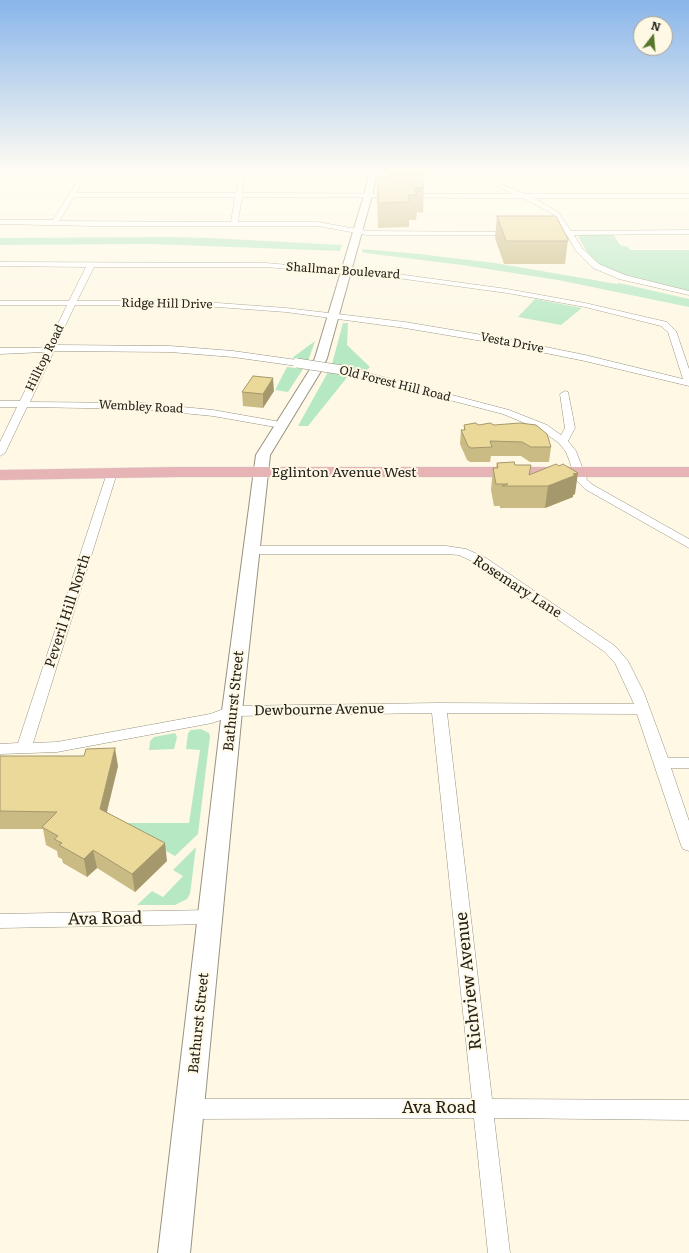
<!DOCTYPE html>
<style>
body{margin:0}
#map{position:relative;width:689px;height:1253px;overflow:hidden;background:#fef8e5;font-family:Literata,serif}
canvas{display:block}
.north{position:absolute;left:633px;top:16px;width:40px;height:40px;box-sizing:border-box;background:#fef8e5;border:1px solid #a6a294;border-radius:50%;rotate:16deg;font-size:11px;font-weight:700;line-height:16px;text-align:center;color:#23211a}
.north::after{content:'';display:block;margin:auto;width:14px;height:18px;background:#57762c;clip-path:polygon(50% 0,100% 100%,50% 72%,0 100%)}
</style>
<div id="map">
<canvas width="689" height="1253"></canvas>
<div class="north">N</div>
</div>
<script>
const c = document.querySelector('canvas').getContext('2d');
c.lineJoin = 'round';
function fill(path, color) { c.fillStyle = color; c.fill(path, 'evenodd'); }
const toPath = rows => new Path2D(rows.map(r => 'M' + r).join(''));
function strokePath(path, color, width, dash) { c.strokeStyle = color; c.lineWidth = width; c.lineCap = dash ? 'butt' : 'round'; c.setLineDash(dash || []); c.stroke(path); }
function drawText(font, color, halo, rows, align = 'center') {
  c.font = font + ' Literata,serif'; c.lineWidth = 4; c.setLineDash([]); c.textBaseline = 'middle'; c.strokeStyle = halo; c.fillStyle = color; for (const [text, x, y, turn = 0] of rows) {
    c.save(); c.translate(x, y); c.rotate((+turn || 0) * Math.PI / 180); c.textAlign = isNaN(turn) ? turn : align; if (halo) c.strokeText(text, 0, 0); c.fillText(text, 0, 0); c.restore();
  }
}
const green = toPath([
 [613,234,620,245,628,247,630,250,689,250,689,291,634,279,610,270,597,263,588,254,578,236,582,235],
 [168,237,211,238,342,245,340,251,151,244,0,245,0,238],
 [362,249,410,253,495,263,617,284,619,283,689,299,689,307,558,280,462,265,365,253,362,252],
 [535,299,582,308,561,325,518,317],
 [343,323,348,323,347,345,370,367,366,371,332,364],
 [315,341,308,361,292,358],
 [287,367,303,369,288,392,275,390],
 [328,372,349,375,308,426,298,426],
 [201,729,209,733,210,736,198,834,175,856,122,827,123,823,189,823,200,750,186,749,188,733,191,730],
 [175,733,177,737,174,749,149,750,150,741,154,737],
 [196,847,190,894,187,899,175,905,137,905,152,891,163,897,183,876,173,870]
]);
const minor = toPath([
 [0,170,3,170,3,171,0,173,0,170],
 [84,170,90,170,76,193,236,193,240,170,246,170,242,193,514,194,497,186,474,170,482,170,501,184,525,194,689,194,689,198,534,198,558,212,571,231,689,230,689,234,574,235,582,248,599,264,625,275,689,291,689,295,619,279,593,268,576,251,567,235,545,234,543,233,547,231,564,231,553,214,523,198,242,197,238,222,318,222,367,231,515,232,517,233,513,235,367,235,318,226,94,226,0,224,0,220,53,220,84,170],
 [74,197,235,197,231,222,59,221,74,197],
 [380,170,400,170,397,172,380,170],
 [0,262,266,263,333,269,368,270,507,289,585,303,667,322,676,331,689,369,689,386,585,361,506,345,405,328,286,312,190,305,75,305,56,345,170,346,233,351,297,360,302,363,297,366,233,357,170,352,54,351,30,402,142,403,213,410,281,422,286,425,281,428,213,416,142,409,27,407,5,453,0,456,0,442,17,407,0,407,0,401,20,401,44,352,0,354,0,348,31,348,47,347,67,305,0,305,0,301,69,301,86,267,0,266,0,262],
 [94,267,266,267,333,273,368,274,507,293,585,307,661,326,668,332,683,379,585,355,506,339,405,322,286,308,190,301,77,301,94,267],
 [349,368,509,410,547,425,561,435,565,428,560,394,565,391,568,392,575,428,568,441,576,451,587,480,593,485,689,539,689,548,585,489,577,481,566,452,559,443,539,429,503,414,346,373,344,371,346,369,349,368],
 [112,470,117,473,33,743,57,742,210,714,232,706,439,703,634,704,615,663,605,652,478,564,459,555,446,554,251,554,247,553,245,550,247,547,251,546,446,546,466,549,486,558,615,646,628,661,644,693,668,758,689,758,689,768,671,768,689,821,689,851,683,849,681,845,637,714,447,713,492,1099,689,1100,689,1120,494,1118,510,1253,488,1253,474,1118,190,1119,183,1116,180,1109,183,1102,190,1099,472,1099,432,713,233,716,212,723,57,752,0,754,0,744,18,743,107,473,112,470],
 [210,910,216,912,219,917,216,922,210,924,0,928,0,914,210,910]
]);
const secondary = toPath([
 [369,170,377,170,373,192,327,358,321,371,270,455,242,711,190,1253,158,1253,222,711,256,455,309,371,315,358,365,192,369,170]
]);
const primary = toPath([
 [176,467,689,467,689,477,176,477,0,480,0,470,176,467]
]);
const minorBridge = toPath([
 [297,363,349,371]
]);
const wall = toPath([
 [388,172,421,175,424,188,423,213,417,212,416,220,409,220,409,227,378,228,377,201,378,178,388,176],
 [497,216,568,239,565,264,504,264,495,238],
 [274,391,263,408,243,406,242,392],
 [464,425,551,447,549,462,530,462,521,456,491,456,490,462,470,462,467,460,460,444,461,430,464,430],
 [497,463,515,465,529,475,575,494,573,495,573,497,545,508,500,508,500,506,494,506,491,490,493,468,496,468],
 [0,756,118,766,107,812,167,861,135,892,97,868,87,877,63,863,62,859,58,857,57,851,46,845,43,829,0,829]
]);
const shadedWall = toPath([
 [273,378,274,391,263,408,263,394],
 [578,473,575,494,573,495,573,497,545,508,548,486,573,474],
 [115,748,118,766,103,827,100,809],
 [165,843,167,861,135,892,132,874],
 [93,850,97,868,87,877,84,859]
]);
const building = toPath([
 [388,172,421,172,421,175,394,175,390,176,388,172],
 [394,175,422,175,424,188,414,188,417,195,408,195,409,202,378,203,378,178,394,175],
 [497,216,556,216,568,239,568,241,506,241,497,216],
 [253,376,273,378,263,394,242,392,253,376],
 [475,423,479,425,490,423,494,425,520,423,536,425,547,434,551,447,531,447,522,442,490,441,492,447,471,448,468,446,461,430,465,430,464,425,475,423],
 [514,462,515,465,531,465,529,475,556,464,559,466,563,464,578,473,573,474,576,475,548,486,502,486,508,484,496,484,493,468,498,468,497,463,514,462],
 [115,748,100,809,165,843,132,874,93,850,84,859,59,845,62,843,54,839,58,836,42,827,57,812,0,811,0,756,84,756,86,749,115,748]
]);
const farStreetnames = [
 ["Shallmar Boulevard",343,271,4],
 ["Ridge Hill Drive",167,304,1],
 ["Vesta Drive",512,343,11],
 ["Hilltop Road",45,358,-64],
 ["Old Forest Hill Road",395,384,14],
 ["Wembley Road",141,407,3]
];
const streetNames = [
 ["Eglinton Avenue West",344,473],
 ["Rosemary Lane",517,587,33],
 ["Peveril Hill North",68,611,-72],
 ["Bathurst Street",234,701,-84],
 ["Dewbourne Avenue",319,710,-1],
 ["Bathurst Street",199,1023,-84]
];
const nearStreetnames = [
 ["Ava Road",105,919,-1],
 ["Richview Avenue",469,981,-96],
 ["Ava Road",439,1108]
];
fill(green, '#b7e8c4');
strokePath(minor, '#979381', 1);
strokePath(secondary, '#979381', 2);
strokePath(primary, '#e5e4e4', 1);
fill(minor, '#fff');
fill(secondary, '#fff');
fill(primary, '#e6b4b4');
strokePath(minorBridge, '#979381', 10, []);
strokePath(minorBridge, '#fff', 9);
fill(wall, '#cabb84');
fill(shadedWall, '#a4986c');
fill(building, '#ebd99a');
strokePath(building, '#a4986c', 1);
const sky = c.createLinearGradient(0, 0, 0, 346);
sky.addColorStop(0, '#89b5ea');
sky.addColorStop(0.49, '#fffcf3');
sky.addColorStop(1, '#fffcf300');
c.fillStyle = sky;
c.fillRect(0, 0, 689, 346);
drawText('12px', '#23211a', '#fef8e5', farStreetnames);
drawText('14px', '#23211a', '#fef8e5', streetNames);
drawText('17px', '#23211a', '#fef8e5', nearStreetnames);
</script>
